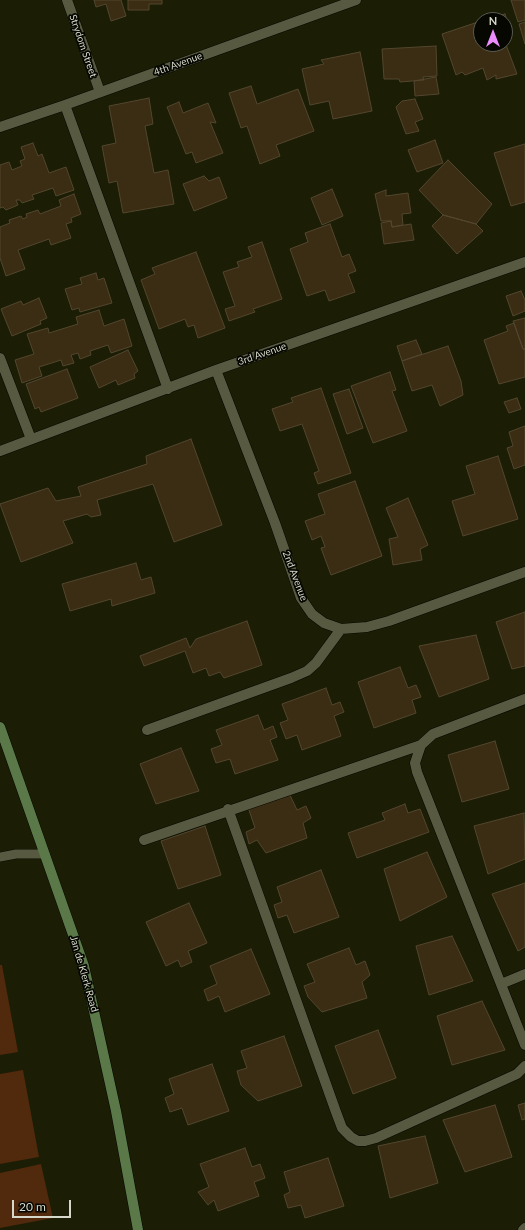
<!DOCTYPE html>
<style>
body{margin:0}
#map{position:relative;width:525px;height:1230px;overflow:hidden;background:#1b1d05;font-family:Lato,sans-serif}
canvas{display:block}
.north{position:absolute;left:473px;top:12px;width:40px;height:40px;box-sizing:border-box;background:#060701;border:1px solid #595b51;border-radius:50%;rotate:0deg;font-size:11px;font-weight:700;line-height:16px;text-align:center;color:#d6d8c9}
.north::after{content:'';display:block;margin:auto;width:14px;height:18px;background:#eb8dfc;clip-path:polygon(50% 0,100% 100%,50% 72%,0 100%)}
.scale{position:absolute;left:12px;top:1200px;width:59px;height:18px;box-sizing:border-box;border:2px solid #d6d8c9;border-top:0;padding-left:5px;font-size:12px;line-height:14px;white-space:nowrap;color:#d6d8c9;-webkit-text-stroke:3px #060701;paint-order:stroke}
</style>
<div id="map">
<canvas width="525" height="1230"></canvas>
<div class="north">N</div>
<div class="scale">20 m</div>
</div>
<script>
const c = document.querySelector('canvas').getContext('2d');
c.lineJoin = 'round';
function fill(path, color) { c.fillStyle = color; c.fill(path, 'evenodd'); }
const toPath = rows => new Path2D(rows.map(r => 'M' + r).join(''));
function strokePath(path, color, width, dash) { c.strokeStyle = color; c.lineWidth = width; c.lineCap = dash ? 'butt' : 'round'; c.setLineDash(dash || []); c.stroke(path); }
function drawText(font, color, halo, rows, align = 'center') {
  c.font = font + ' Lato,sans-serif'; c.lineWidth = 3.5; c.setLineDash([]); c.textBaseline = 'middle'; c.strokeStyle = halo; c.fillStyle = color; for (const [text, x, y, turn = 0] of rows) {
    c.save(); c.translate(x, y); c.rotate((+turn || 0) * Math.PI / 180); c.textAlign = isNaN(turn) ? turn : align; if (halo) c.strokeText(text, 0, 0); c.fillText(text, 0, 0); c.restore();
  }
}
const green = toPath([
 [0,965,2,965,18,1052,0,1055],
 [23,1070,39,1157,0,1164,0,1074],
 [41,1164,53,1218,0,1228,0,1173]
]);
const building = toPath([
 [94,0,121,0,126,16,111,21,106,4,96,7,94,0],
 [128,0,162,0,162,4,149,4,149,10,128,10,128,0],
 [511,0,525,0,525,20,518,22,511,0],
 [505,14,510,30,505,31,505,20,486,20,505,14],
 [481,21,481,44,505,44,505,42,517,74,496,79,496,75,487,80,483,68,465,75,462,72,456,75,442,34,481,21],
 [525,22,525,44,519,24,525,22],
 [436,46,437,76,423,77,424,80,400,82,399,79,384,79,382,49,436,46],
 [360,52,372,111,333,119,329,101,310,105,302,69,324,64,321,60,360,52],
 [436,77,439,94,415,96,414,81,436,77],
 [251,86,257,104,298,89,314,131,276,145,280,156,260,164,247,126,241,128,229,93,251,86],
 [149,98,153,124,145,126,154,173,168,170,174,204,123,213,117,181,109,183,102,146,116,143,109,106,149,98],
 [415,99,423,119,415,122,419,131,406,134,396,107,402,101,415,99],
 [179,102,183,113,208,103,216,123,210,122,223,153,196,163,192,152,186,154,167,107,179,102],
 [435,140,443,163,417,172,408,150,435,140],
 [33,143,38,156,42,154,49,173,66,167,74,190,56,196,53,188,32,195,34,199,22,203,20,200,16,200,18,205,6,210,3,207,0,208,0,165,9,162,12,170,22,166,20,161,25,159,21,147,33,143],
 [525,144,525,202,511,206,494,153,525,144],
 [448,160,492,204,476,224,443,215,419,190,448,160],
 [204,176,209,181,219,177,227,198,194,211,183,184,204,176],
 [332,189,343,216,322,225,311,198,332,189],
 [386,190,386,196,408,193,411,213,402,214,403,225,392,227,391,221,381,221,375,194,386,190],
 [74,194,81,214,71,218,72,222,66,224,71,238,51,245,49,239,18,250,25,269,6,276,0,258,0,227,10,223,9,220,21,216,23,219,27,217,26,214,38,210,40,214,61,206,59,200,74,194],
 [443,215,476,224,483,231,457,254,432,226,443,215],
 [391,221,392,227,411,224,414,240,384,244,381,223,391,221],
 [330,224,342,257,349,254,356,271,348,274,355,292,329,301,325,290,307,296,290,249,308,242,305,233,330,224],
 [262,242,282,299,253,309,255,312,229,321,225,309,235,306,223,272,239,267,237,262,252,257,248,247,262,242],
 [196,252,225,328,198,338,194,325,188,327,185,319,159,329,141,280,155,274,152,268,196,252],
 [96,273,98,280,104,278,112,303,80,312,79,308,72,310,65,289,82,284,80,278,96,273],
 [521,291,525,300,525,311,513,316,506,296,521,291],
 [39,298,47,318,40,321,41,324,12,336,1,309,21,301,23,305,39,298],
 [99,310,104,326,124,319,132,346,111,353,108,345,90,351,91,355,80,359,78,353,71,355,74,363,63,366,61,360,39,367,42,376,22,383,15,360,34,354,27,334,48,328,49,333,78,324,76,317,99,310],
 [525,318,525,349,523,349,513,321,525,318],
 [514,323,523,349,525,349,525,377,499,384,484,340,508,331,506,326,514,323],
 [416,340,422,354,402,361,397,346,416,340],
 [448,346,461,381,463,395,440,406,432,385,412,391,402,361,448,346],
 [128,350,138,371,134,374,135,378,118,385,116,380,99,388,90,367,128,350],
 [67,369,78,398,41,412,39,407,35,409,26,384,67,369],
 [390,372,396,390,392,391,407,431,373,443,351,386,390,372],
 [321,388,351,473,318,484,314,473,319,471,302,424,280,431,272,409,293,402,291,398,321,388],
 [349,389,363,428,347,434,333,394,349,389],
 [517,398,521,409,509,413,504,402,517,398],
 [525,426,525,465,514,469,507,448,513,446,509,432,525,426],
 [191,439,222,525,174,542,153,484,97,500,101,515,91,517,87,514,63,521,73,543,21,562,0,504,48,488,56,501,81,496,78,487,147,464,146,456,191,439],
 [498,456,518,519,463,536,452,501,475,494,466,466,498,456],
 [355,481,382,556,331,575,321,548,325,547,321,536,312,540,305,521,325,514,318,494,355,481],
 [408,498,428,545,420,549,422,560,393,565,389,539,398,537,386,508,408,498],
 [136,563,141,580,151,577,155,593,112,606,111,599,70,611,62,584,136,563],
 [525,612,525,666,512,669,496,622,525,612],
 [247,621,262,665,224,678,220,672,209,676,206,668,193,673,185,651,144,666,140,656,186,638,190,648,196,639,247,621],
 [476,635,489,679,439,697,419,646,476,635],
 [400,667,408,688,416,685,421,697,412,700,416,713,374,728,358,682,400,667],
 [326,688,332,705,340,702,344,712,334,716,341,736,302,750,297,735,286,739,280,723,288,720,282,704,326,688],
 [258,715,264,730,273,726,277,737,270,740,278,760,235,774,230,759,216,763,211,749,222,745,216,730,258,715],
 [495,741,509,789,462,802,448,755,495,741],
 [181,748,199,791,156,804,140,764,181,748],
 [289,793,297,810,306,806,311,818,303,823,307,838,266,853,257,840,249,844,246,832,255,828,248,807,289,793],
 [405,804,408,813,420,809,429,832,357,858,348,833,385,820,382,813,405,804],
 [524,813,525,859,488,874,474,826,524,813],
 [205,826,221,875,178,889,161,841,205,826],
 [427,852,447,897,400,921,384,869,427,852],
 [321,870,339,917,294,933,287,915,278,918,274,905,282,902,277,887,321,870],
 [525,883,525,947,518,951,492,894,525,883],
 [189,903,207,943,188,951,192,962,181,967,178,960,166,966,146,922,189,903],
 [452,936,473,981,429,995,416,946,452,936],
 [349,948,356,965,365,961,370,975,362,982,367,998,322,1012,308,997,304,986,315,982,307,964,349,948],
 [251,949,270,994,225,1012,219,996,208,1001,204,990,217,984,210,966,251,949],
 [482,1001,505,1050,452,1065,437,1016,482,1001],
 [378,1030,396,1078,353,1094,335,1046,378,1030],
 [284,1036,302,1086,258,1101,241,1085,237,1071,247,1068,241,1051,284,1036],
 [212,1064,229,1111,188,1125,182,1108,170,1112,165,1098,174,1094,169,1079,212,1064],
 [525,1103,525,1119,522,1120,518,1105,525,1103],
 [495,1105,512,1157,465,1172,443,1120,495,1105],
 [425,1136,438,1183,390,1198,378,1146,425,1136],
 [245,1148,252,1167,260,1164,265,1178,254,1182,259,1196,218,1211,214,1200,208,1205,198,1192,209,1187,200,1164,245,1148],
 [328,1158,344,1206,305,1218,301,1205,288,1208,284,1195,290,1192,284,1172,328,1158]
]);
const lane = toPath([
 [0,857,16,854,45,854]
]);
const street = toPath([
 [67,0,100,92],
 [65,105,168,389],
 [0,127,65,105,356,0],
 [0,358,31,439],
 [216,370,275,523,301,598,312,614,324,623,341,629,367,627,389,621,525,572],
 [0,451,216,370,525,262],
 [525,699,433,734,421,745,415,763,417,772,525,1045],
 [147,730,291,678,307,671,316,663,341,629],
 [228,809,336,1112,342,1128,351,1137,358,1141,365,1141,376,1138,517,1074,525,1066],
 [144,840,421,745],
 [501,984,525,974],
 [523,1230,525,1228]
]);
const secondary = toPath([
 [0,727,84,966,116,1111,138,1230]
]);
const streetNames = [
 ["Strydom Street",83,46,71],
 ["4th Avenue",178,64,-20],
 ["3rd Avenue",262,354,-19],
 ["2nd Avenue",295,576,69],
 ["Jan de Klerk Road",84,974,74]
];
fill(green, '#51290c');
fill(building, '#3b2d13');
strokePath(building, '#53462f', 1);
strokePath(lane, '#060700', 10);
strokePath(street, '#060700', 11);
strokePath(secondary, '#060700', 11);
strokePath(lane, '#575a40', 9);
strokePath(street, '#575a40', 10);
strokePath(secondary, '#5a7848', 10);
drawText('10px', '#d6d8c9', '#060701', streetNames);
</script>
